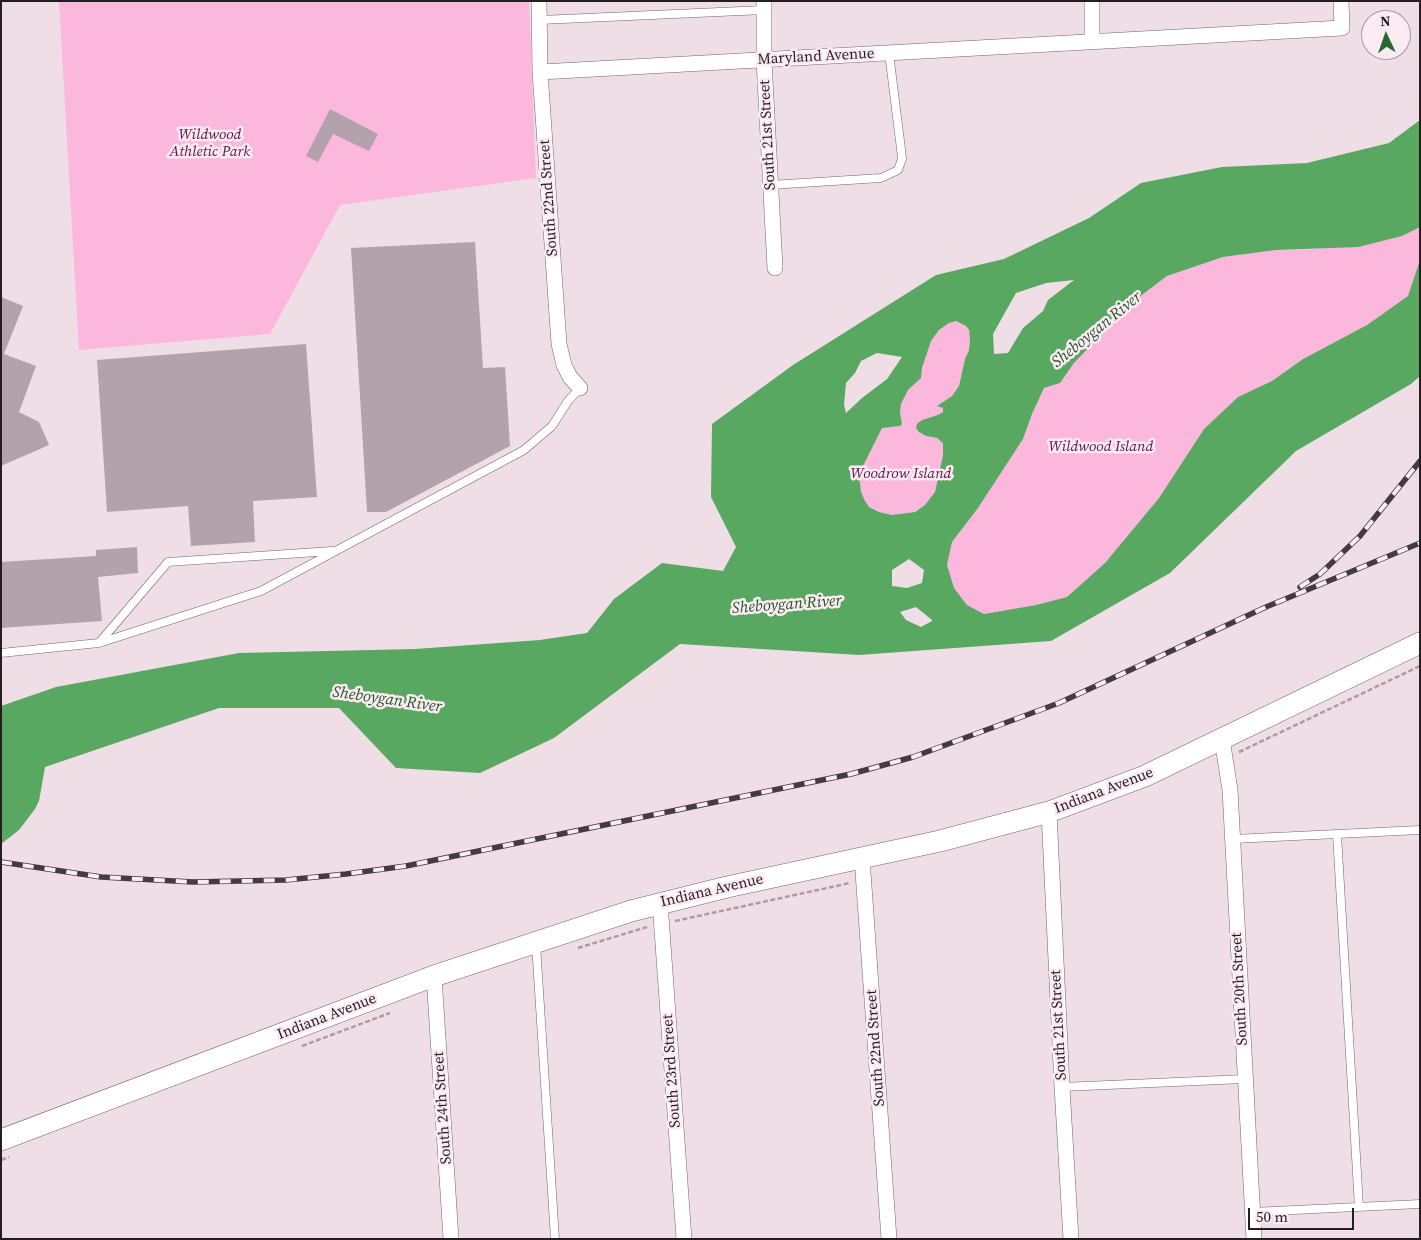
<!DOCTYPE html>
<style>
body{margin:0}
#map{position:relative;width:1421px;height:1240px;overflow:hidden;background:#f0dee7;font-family:"Source Serif 4",serif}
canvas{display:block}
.frame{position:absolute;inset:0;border:2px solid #241d21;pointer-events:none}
.north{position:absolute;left:1361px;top:10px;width:50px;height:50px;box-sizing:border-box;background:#fdebf4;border:1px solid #a699a0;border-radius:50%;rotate:357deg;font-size:14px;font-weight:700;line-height:20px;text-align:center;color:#241d21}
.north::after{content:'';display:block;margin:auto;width:18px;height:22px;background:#276730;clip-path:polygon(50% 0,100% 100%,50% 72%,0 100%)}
.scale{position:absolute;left:1248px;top:1208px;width:106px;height:22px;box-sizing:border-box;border:2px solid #241d21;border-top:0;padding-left:6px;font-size:15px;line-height:18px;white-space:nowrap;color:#241d21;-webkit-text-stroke:4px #fdebf4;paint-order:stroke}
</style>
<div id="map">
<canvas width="1421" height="1240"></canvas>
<div class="frame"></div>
<div class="north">N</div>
<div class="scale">50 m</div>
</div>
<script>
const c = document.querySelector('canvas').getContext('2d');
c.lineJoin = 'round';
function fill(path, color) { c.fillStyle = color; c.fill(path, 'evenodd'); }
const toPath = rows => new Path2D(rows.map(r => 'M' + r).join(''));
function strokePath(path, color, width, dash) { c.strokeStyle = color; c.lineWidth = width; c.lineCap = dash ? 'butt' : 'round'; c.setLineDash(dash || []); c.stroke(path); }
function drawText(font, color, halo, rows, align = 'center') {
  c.font = font + ' "Source Serif 4",serif'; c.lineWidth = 5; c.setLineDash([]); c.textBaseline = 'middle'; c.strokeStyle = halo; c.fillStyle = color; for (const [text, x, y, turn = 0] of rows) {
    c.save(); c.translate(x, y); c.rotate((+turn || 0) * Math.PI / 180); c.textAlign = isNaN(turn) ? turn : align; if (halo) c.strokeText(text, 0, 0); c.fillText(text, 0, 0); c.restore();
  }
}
const green = toPath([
 [59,1,529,1,536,178,340,205,270,334,79,350],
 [1420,227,1420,260,1408,296,1367,325,1303,359,1272,381,1238,397,1204,429,1159,498,1105,563,1067,597,1036,605,984,614,967,605,954,589,947,565,952,542,978,508,1023,439,1032,414,1044,388,1060,383,1074,363,1134,301,1167,276,1223,257,1276,250,1318,249,1402,236],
 [956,321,966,326,969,330,970,339,969,350,965,359,959,386,952,396,937,406,943,408,943,412,919,432,926,436,937,438,943,443,943,455,935,492,925,505,915,512,892,515,880,512,869,507,865,502,861,492,859,474,882,428,900,426,902,424,900,413,901,404,908,390,921,378,922,368,931,341,939,330,949,322]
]);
const water = toPath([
 [1420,120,1420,227,1402,236,1358,247,1276,250,1223,257,1167,276,1134,301,1074,363,1060,383,1044,388,1032,414,1023,439,978,508,952,542,947,565,954,588,967,605,984,614,1036,605,1067,597,1105,563,1159,498,1204,429,1238,397,1272,381,1303,359,1367,325,1408,296,1420,260,1420,376,1411,384,1296,451,1170,573,1051,641,859,655,680,644,554,738,480,773,396,768,339,708,219,708,45,767,39,801,35,809,19,830,1,844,1,706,56,687,239,653,415,649,540,640,587,633,614,599,662,563,723,571,736,547,711,497,712,424,793,365,936,275,1004,259,1089,218,1141,183,1222,167,1307,163,1389,143],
 [1074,280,1048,300,1043,311,1023,328,1008,353,994,354,993,334,1016,293,1046,283],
 [956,321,966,326,969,330,970,339,969,350,965,359,959,386,952,396,937,406,943,408,943,412,938,415,922,420,917,424,916,428,919,432,926,436,937,438,943,443,943,455,935,492,925,505,915,512,892,515,879,512,869,507,865,501,861,492,859,474,882,428,900,426,902,424,900,413,901,404,908,390,921,378,922,368,931,341,939,330,949,323],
 [877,353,902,357,887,379,862,398,846,413,844,405,846,383,855,373,861,361],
 [909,559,924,570,922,583,907,588,892,586,892,570],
 [916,607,932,620,932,621,921,627,906,620,900,612]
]);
const building = toPath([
 [330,109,378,134,369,151,333,134,318,162,306,156],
 [475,242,483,368,505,367,510,446,386,512,367,512,351,248],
 [1,297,23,306,4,354,36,366,19,412,39,422,49,445,1,466],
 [306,344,317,497,253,501,255,542,191,546,188,506,107,512,97,360],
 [137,547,138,573,98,577,102,621,1,628,1,562,96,556,96,550]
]);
const path = toPath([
 [1239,752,1420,666],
 [675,921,850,883],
 [578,948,647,927],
 [302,1046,390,1013],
 [1,1160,9,1157]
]);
const lane = toPath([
 [540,20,764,10],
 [770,185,881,178,898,170,902,159,901,149,889,53],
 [99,643,168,562,332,551],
 [1,653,99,643,261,591,524,450,552,426,568,401,580,388],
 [1337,834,1359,1207],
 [1233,839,1420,830],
 [536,944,555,1239],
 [1062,1087,1244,1079],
 [1252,1212,1420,1204]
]);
const street = toPath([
 [539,1,540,72,559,344,564,365,570,377,580,388],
 [764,1,764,60,775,268],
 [1092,41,1092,1],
 [540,72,1342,28,1341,1],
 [1222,739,1230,790,1254,1239],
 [1049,812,1062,1087,1071,1239],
 [862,858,889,1239],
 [660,902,684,1239],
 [434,976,451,1239]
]);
const secondary = toPath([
 [1,1140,434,976,631,911,727,887,940,841,1049,812,1145,776,1420,643]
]);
const rail = toPath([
 [1300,587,1320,574,1360,536,1420,461],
 [1,862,101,877,193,882,286,880,346,874,406,866,851,774,913,757,1059,703,1266,607,1420,543]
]);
const streetNames = [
 ["Maryland Avenue",816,57,-3],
 ["South 21st Street",768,135,-93],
 ["South 22nd Street",549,198,-94],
 ["Indiana Avenue",1104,791,-21],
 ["Indiana Avenue",712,891,-13],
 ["South 20th Street",1240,989,-93],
 ["Indiana Avenue",327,1017,-21],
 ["South 21st Street",1059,1025,-93],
 ["South 22nd Street",876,1048,-94],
 ["South 23rd Street",672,1071,-94],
 ["South 24th Street",443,1108,-94]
];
const parkNames = [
 ["Wildwood",210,135],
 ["Athletic Park",210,152],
 ["Wildwood Island",1101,447],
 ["Woodrow Island",901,474]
];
const waterNames = [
 ["Sheboygan River",1097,330,-39],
 ["Sheboygan River",787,605,-4],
 ["Sheboygan River",387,700,8]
];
fill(green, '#fcb7dd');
fill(water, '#58a861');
fill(building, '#b3a2ab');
strokePath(lane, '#72636b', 9);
strokePath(street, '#72636b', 16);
strokePath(secondary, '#72636b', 22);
strokePath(path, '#aa9ca3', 2.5, [5, 2.5]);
strokePath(lane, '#fff', 8);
strokePath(street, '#fff', 15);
strokePath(secondary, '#fff', 21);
strokePath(rail, '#443b40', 5.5);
strokePath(rail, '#fdebf4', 4, [11]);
drawText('15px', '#241d21', '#fdebf4', streetNames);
drawText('italic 15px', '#631148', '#fdebf4', parkNames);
drawText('italic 16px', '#1f5627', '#fdebf4', waterNames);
</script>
